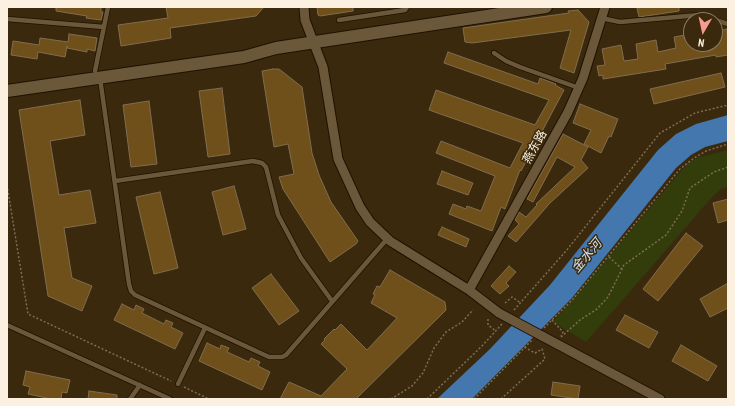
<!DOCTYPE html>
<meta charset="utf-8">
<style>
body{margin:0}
#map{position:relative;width:735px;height:406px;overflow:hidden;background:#3a290d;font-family:"PT Sans Narrow",sans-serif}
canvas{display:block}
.frame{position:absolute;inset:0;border:8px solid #fcf1e1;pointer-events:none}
.north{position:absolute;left:683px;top:12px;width:40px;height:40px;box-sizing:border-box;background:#3a290d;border:1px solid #887962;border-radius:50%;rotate:189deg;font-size:11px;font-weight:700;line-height:16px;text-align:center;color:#fcf1e1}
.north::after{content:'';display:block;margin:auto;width:14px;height:18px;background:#f59c91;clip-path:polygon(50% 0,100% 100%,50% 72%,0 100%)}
</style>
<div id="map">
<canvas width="735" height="406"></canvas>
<div class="frame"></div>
<div class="north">N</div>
</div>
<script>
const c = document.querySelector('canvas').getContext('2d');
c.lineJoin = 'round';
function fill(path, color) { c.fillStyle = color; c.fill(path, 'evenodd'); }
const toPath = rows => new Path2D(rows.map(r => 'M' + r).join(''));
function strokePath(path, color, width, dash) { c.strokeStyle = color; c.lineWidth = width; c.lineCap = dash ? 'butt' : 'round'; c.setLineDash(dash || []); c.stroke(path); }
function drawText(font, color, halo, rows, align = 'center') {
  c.font = font + ' "PT Sans Narrow","Noto Sans SC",sans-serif'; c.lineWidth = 3; c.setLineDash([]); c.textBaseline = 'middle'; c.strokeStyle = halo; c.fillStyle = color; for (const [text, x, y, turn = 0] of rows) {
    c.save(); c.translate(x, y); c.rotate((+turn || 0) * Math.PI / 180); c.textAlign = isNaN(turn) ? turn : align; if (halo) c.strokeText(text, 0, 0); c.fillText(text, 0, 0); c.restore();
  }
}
const green = toPath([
 [728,150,728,187,721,189,713,196,586,342,553,322,688,163,696,158]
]);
const water = toPath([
 [728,115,728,141,705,147,691,155,676,168,572,298,472,399,437,399,490,349,550,285,658,150,676,134,696,124]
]);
const building = toPath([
 [56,7,101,7,101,12,103,12,101,20,86,18,87,16,56,11,56,7],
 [166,7,264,7,256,16,170,28,171,38,121,46,118,25,168,18,166,7],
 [317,7,353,7,353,11,320,16,318,15,317,7],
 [646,7,679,7,679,11,639,17,637,8,646,7],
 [578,10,589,22,574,73,560,68,571,30,472,43,465,42,463,28,569,13,568,11,578,10],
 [727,29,728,55,716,57,716,55,665,64,666,69,603,79,603,75,599,76,597,66,605,65,602,49,621,45,624,61,638,59,636,44,656,40,658,52,676,48,674,37,691,34,691,44,715,44,715,32,727,29],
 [69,34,97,38,95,51,87,49,87,52,67,48,67,46,65,57,38,52,37,59,11,55,13,41,39,45,40,38,68,42,69,34],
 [448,52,538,84,540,78,556,84,555,85,564,90,521,171,520,170,505,209,501,207,492,231,449,214,453,204,466,209,467,206,481,211,495,176,436,153,441,141,510,168,523,143,429,110,436,90,535,125,549,100,444,63,448,52],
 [273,69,279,69,302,87,312,153,319,175,331,202,358,241,356,244,330,262,283,189,279,177,294,174,288,144,274,147,262,71,273,69],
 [721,73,725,87,654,104,650,89,721,73],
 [222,88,230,154,208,157,199,91,222,88],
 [80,100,85,135,50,141,59,195,90,190,96,223,64,228,72,278,92,286,82,311,48,296,19,110,80,100],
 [149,101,157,164,131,167,123,105,149,101],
 [580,104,618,119,611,137,609,136,601,153,584,144,591,130,573,123,580,104],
 [563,134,588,147,581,160,588,168,550,203,516,242,508,236,519,224,515,220,519,212,526,217,537,205,536,204,575,167,557,157,533,202,527,199,563,134],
 [442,171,473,183,468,195,437,184,442,171],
 [234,186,246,229,223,235,212,192,234,186],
 [160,192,178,268,154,274,136,197,160,192],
 [728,199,728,220,718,223,713,203,728,199],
 [442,227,469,239,466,247,438,235,442,227],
 [686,233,703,246,658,301,643,289,686,233],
 [509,266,516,272,506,283,509,286,500,294,491,286,509,266],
 [390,270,445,302,446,310,356,399,280,399,289,382,321,396,347,369,321,344,325,340,324,339,334,329,335,330,341,324,367,350,397,318,371,303,375,295,373,294,377,286,380,287,390,270],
 [271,274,299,311,279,325,252,288,271,274],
 [728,283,728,308,710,317,700,299,728,283],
 [122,304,134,310,136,305,144,309,142,313,164,324,166,320,173,323,171,327,183,333,175,349,114,320,122,304],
 [625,315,658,332,649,348,616,330,625,315],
 [207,343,220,349,221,345,229,348,227,352,249,362,251,358,260,362,258,366,270,372,262,390,199,361,207,343],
 [681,345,717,366,708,381,672,361,681,345],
 [26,371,70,380,67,393,62,392,61,399,51,399,28,394,30,387,23,385,26,371],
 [553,382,580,386,578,399,551,395,553,382],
 [89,391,117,395,117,399,88,399,89,391]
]);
const path = toPath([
 [7,185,28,314,171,381],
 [609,257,622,269],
 [505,303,512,297,521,303],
 [514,310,566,251,660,133,695,113,728,105],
 [488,319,488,325,496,331],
 [552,320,563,332,561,336],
 [544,328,573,299,680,169,694,158,706,151,728,144],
 [561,337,580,320,597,309,608,297,624,265,666,235,682,211,690,188,714,172,728,167],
 [184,387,209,399],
 [391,399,412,386,423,373,434,348,446,332,462,322,473,310],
 [427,399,482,346,502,324],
 [474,399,532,340],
 [501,399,545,359,542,349,535,353,524,347]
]);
const service = toPath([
 [601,18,620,22,699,15,728,24],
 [7,19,104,27],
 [339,20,405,10,407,7],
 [494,53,506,61,520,67,579,88],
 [95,71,108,7],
 [100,78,129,284,131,291,135,295,269,357,282,357,286,355,387,239],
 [115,181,253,161,262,163,266,167,278,215,301,258,332,301],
 [7,325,170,399],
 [178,384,205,328],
 [130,399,140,385]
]);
const minor = toPath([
 [304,7,305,20,323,67,338,159,360,207,370,222,390,241,469,290,499,313],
 [469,290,568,112,583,78,605,7],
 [542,336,660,399]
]);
const tertiary = toPath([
 [7,91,244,57,276,48,546,7]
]);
const minorBridge = toPath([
 [499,313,542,336]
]);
const streetNames = [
 ["燕东路",535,147,-61]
];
const waterNames = [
 ["金水河",587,256,-50]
];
fill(green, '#333d0b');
fill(water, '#4377ad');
fill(building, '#70501a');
strokePath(building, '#806d4f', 1);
strokePath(service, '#211100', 6);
strokePath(minor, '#211100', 11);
strokePath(tertiary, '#211100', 14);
strokePath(path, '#7c6d55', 1.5, [2, 2]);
strokePath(service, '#6b583b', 4.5);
strokePath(minor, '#6b583b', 9);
strokePath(tertiary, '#6b583b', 12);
strokePath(minorBridge, '#211100', 11, []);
strokePath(minorBridge, '#6b583b', 9);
drawText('12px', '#fcf1e1', '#3a290d', streetNames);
drawText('italic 13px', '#d2e0ef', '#3a290d', waterNames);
</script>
